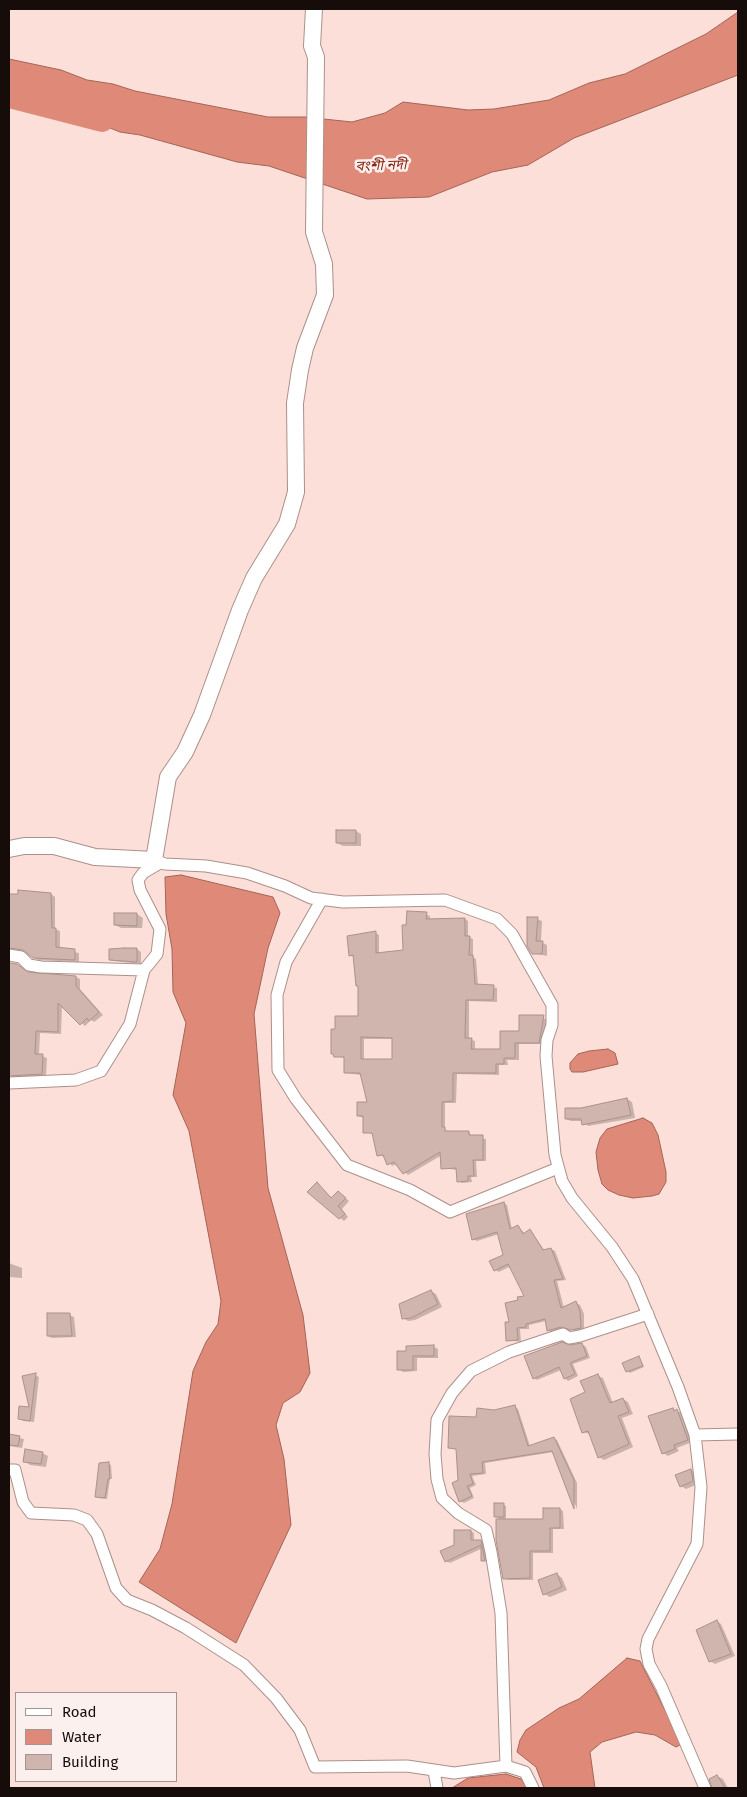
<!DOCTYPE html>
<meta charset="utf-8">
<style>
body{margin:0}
#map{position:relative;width:747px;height:1797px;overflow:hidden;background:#fcdfd8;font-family:"Fira Sans",sans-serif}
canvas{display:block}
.frame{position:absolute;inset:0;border:10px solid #160d0b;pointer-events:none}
.legend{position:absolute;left:15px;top:1692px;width:162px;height:90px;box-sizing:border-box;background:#fcf0ee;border:1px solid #a09593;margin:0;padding:6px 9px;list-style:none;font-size:15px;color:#160d0b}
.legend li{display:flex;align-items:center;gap:10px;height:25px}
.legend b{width:25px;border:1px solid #a09593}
</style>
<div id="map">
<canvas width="747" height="1797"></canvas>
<div class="frame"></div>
<ul class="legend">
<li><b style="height:6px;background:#fff"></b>Road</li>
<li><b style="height:14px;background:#df8a78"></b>Water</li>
<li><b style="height:14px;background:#d0b4ae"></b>Building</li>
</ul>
</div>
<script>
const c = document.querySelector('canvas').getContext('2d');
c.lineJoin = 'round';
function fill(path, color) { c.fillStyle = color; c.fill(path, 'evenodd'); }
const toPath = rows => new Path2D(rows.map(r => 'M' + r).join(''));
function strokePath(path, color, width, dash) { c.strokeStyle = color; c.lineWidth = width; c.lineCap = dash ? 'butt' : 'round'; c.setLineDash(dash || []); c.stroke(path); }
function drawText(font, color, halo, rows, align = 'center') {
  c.font = font + ' "Fira Sans","Noto Sans Bengali",sans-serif'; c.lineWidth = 5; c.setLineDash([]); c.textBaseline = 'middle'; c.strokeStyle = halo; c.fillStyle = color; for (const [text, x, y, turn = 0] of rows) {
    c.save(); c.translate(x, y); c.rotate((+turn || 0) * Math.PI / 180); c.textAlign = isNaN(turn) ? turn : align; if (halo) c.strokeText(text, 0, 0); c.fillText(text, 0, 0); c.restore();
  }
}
const water = toPath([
 [738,12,738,75,574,138,528,165,492,172,429,197,367,199,269,166,237,162,140,135,120,132,68,111,31,100,9,98,9,59,61,70,87,80,113,84,135,91,268,117,305,117,352,122,385,113,403,102,468,110,494,109,549,100,589,83,625,74,706,34,738,12],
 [181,875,273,897,280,913,268,948,254,1014,268,1188,303,1315,310,1373,300,1392,283,1403,276,1425,284,1459,291,1525,236,1643,139,1582,160,1549,172,1504,193,1371,206,1342,218,1324,221,1301,189,1131,173,1095,186,1023,173,992,172,949,166,914,165,877,181,875],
 [608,1049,615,1053,618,1064,583,1072,572,1072,570,1069,570,1063,578,1054,589,1051,608,1049],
 [643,1118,652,1123,658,1135,666,1172,666,1182,659,1194,652,1196,633,1198,619,1195,608,1190,602,1184,598,1170,596,1152,600,1138,607,1129,643,1118],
 [627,1658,640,1661,682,1744,676,1747,655,1735,636,1732,602,1742,590,1752,595,1788,544,1788,536,1767,517,1752,520,1740,526,1730,559,1708,579,1699,627,1658],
 [506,1774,521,1779,527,1788,452,1788,468,1778,506,1774]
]);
const shadow = toPath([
 [356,831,361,834,361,846,343,846,337,843],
 [51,894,55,897,55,929,60,931,60,949,79,953,79,962,38,960,26,951,15,949,9,952,9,896],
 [116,914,137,914,143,918,142,928,121,928,115,925],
 [426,914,430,916,430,920,465,919,468,921,468,937,473,939,473,957,476,959,478,985,497,988,497,1002,469,1001,469,1039,475,1041,475,1050,501,1050,520,1032,520,1017,548,1019,543,1044,519,1044,519,1060,507,1060,508,1065,499,1065,499,1075,457,1074,456,1103,445,1103,445,1129,448,1132,469,1132,472,1137,486,1139,486,1161,476,1161,477,1177,471,1177,472,1182,462,1183,458,1181,457,1170,442,1168,442,1155,408,1175,397,1164,392,1166,385,1156,378,1155,373,1134,365,1132,364,1118,358,1116,368,1104,361,1075,345,1073,345,1058,335,1056,336,1030,359,1017,359,987,354,957,351,955,376,933,379,935,379,954,404,951,407,926],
 [364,1039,394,1039,393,1060,364,1060],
 [537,919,542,921,541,942,547,945,547,956,533,953],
 [137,949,141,952,141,964,114,961,110,959],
 [9,964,17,965,29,974,76,977,80,979,80,989,103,1015,94,1022,91,1020,85,1026,62,1005,61,1034,40,1033,39,1055,47,1058,46,1076,13,1077,9,1075,9,1013,34,1004,9,1003],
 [627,1099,632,1102,635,1118,588,1126,583,1121,571,1121,566,1119,581,1109],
 [317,1184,332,1198,342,1195,349,1201,342,1209,348,1217,344,1221,309,1192],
 [504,1203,507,1205,512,1229,518,1226,525,1234,530,1230,545,1251,551,1249,555,1251,566,1280,557,1281,564,1308,576,1303,580,1305,584,1314,584,1330,575,1331,566,1328,552,1333,549,1330,546,1321,529,1325,529,1329,520,1329,521,1342,507,1340,519,1301,526,1296,511,1266,499,1272,495,1270,504,1255,499,1234,477,1241,473,1239],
 [9,1263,22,1268,22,1278,9,1277],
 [431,1291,436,1294,442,1307,415,1320,408,1321,403,1318],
 [69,1315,74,1317,76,1337,52,1338,48,1336],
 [582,1344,586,1347,590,1358,573,1364,578,1376,568,1381,565,1378,561,1370,537,1380,534,1378],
 [434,1347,438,1349,438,1358,417,1358,417,1371,403,1372,399,1369,407,1352],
 [639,1357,644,1367,630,1373,627,1371],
 [35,1375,39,1377,34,1422,23,1421,19,1418,30,1409],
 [598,1376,603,1378,613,1403,623,1399,628,1402,633,1414,622,1418,633,1447,604,1460,599,1457,590,1434,583,1432,586,1393],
 [515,1407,518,1409,530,1446,553,1438,557,1440,577,1483,577,1509,554,1452,485,1463,486,1474,472,1476,476,1485,470,1488,474,1498,464,1503,460,1501,458,1450,449,1447,478,1418,494,1411],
 [673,1409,682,1413,692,1442,677,1448,679,1451,668,1456,663,1453],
 [9,1436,24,1439,22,1448,9,1446],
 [42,1453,48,1456,46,1467,30,1465,24,1461],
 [109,1464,111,1465,112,1479,110,1479,107,1499,98,1498,96,1496],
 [691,1470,697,1473,698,1484,686,1489,681,1486,677,1476],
 [503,1505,506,1506,506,1520,544,1520,560,1509,563,1511,564,1529,553,1529,553,1553,533,1553,533,1580,508,1580,504,1578,501,1520,495,1516],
 [471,1531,474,1533,474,1541,484,1543,488,1563,483,1560,483,1548,450,1563,446,1561],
 [557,1574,562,1578,567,1590,550,1597,544,1594],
 [717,1621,721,1624,735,1656,715,1664,710,1661],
 [717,1776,723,1779,728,1788,713,1788,711,1780]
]);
const river = toPath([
 [9,96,102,120]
]);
const building = toPath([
 [336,830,356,830,356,843,336,843,336,830],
 [18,890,51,893,52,928,56,928,56,947,75,949,75,960,33,958,23,950,9,948,9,894,18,894,18,890],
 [407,911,427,912,426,919,465,918,465,936,470,936,469,955,473,955,475,984,494,985,493,1000,466,1000,465,1038,472,1038,471,1049,500,1049,500,1031,519,1031,519,1015,544,1015,539,1043,515,1043,515,1058,504,1058,504,1064,496,1064,496,1073,453,1073,453,1101,442,1102,442,1127,445,1127,445,1131,469,1131,469,1135,483,1135,483,1160,473,1160,474,1176,468,1176,468,1181,457,1182,456,1168,441,1169,440,1152,403,1174,394,1162,387,1165,383,1155,377,1156,372,1133,363,1133,363,1116,357,1116,357,1102,367,1102,360,1073,344,1073,344,1057,334,1057,333,1054,331,1054,331,1029,335,1029,335,1016,358,1016,358,986,356,986,353,955,349,956,347,936,376,931,376,953,403,950,402,925,406,925,407,911],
 [361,1037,392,1038,392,1059,361,1059,361,1037],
 [114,913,137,913,137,926,114,925,114,913],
 [527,917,538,917,536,941,543,941,542,954,532,954,527,946,527,917],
 [124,948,137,948,137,962,109,960,109,949,124,948],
 [9,963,17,964,28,972,76,976,76,986,99,1012,89,1021,87,1018,80,1025,58,1003,58,1032,36,1031,35,1054,43,1054,42,1074,9,1076,9,963],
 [627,1098,631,1115,582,1125,581,1119,565,1119,565,1108,581,1108,627,1098],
 [317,1182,331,1198,338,1191,346,1198,338,1206,345,1214,339,1219,307,1192,317,1182],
 [504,1202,510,1229,518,1225,523,1234,530,1229,543,1250,551,1248,563,1279,554,1280,561,1308,576,1301,580,1311,581,1328,571,1330,561,1327,547,1331,545,1319,526,1324,526,1327,517,1328,518,1340,506,1341,505,1322,509,1322,505,1303,518,1300,517,1297,524,1296,508,1264,494,1271,489,1261,503,1255,497,1232,472,1240,466,1214,504,1202],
 [431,1290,438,1304,411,1318,402,1319,399,1304,431,1290],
 [47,1313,70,1313,72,1336,47,1336,47,1313],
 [562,1342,570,1345,582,1343,587,1356,570,1363,575,1374,564,1379,559,1367,533,1379,524,1356,562,1342],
 [434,1345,434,1356,413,1356,413,1370,397,1370,397,1351,406,1351,406,1346,434,1345],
 [639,1356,643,1366,626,1372,622,1363,639,1356],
 [36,1373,30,1421,18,1419,19,1406,29,1407,22,1376,36,1373],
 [598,1374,610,1403,623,1398,629,1412,618,1416,629,1444,598,1458,588,1431,582,1433,570,1399,585,1392,580,1381,598,1374],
 [515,1405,528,1446,554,1437,574,1480,574,1509,552,1451,482,1462,483,1473,470,1474,473,1484,467,1486,472,1496,459,1502,452,1483,458,1480,456,1449,448,1448,449,1416,476,1417,477,1408,494,1410,515,1405],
 [673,1408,674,1411,677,1409,688,1440,674,1445,675,1449,662,1454,648,1416,673,1408],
 [9,1434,20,1436,18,1446,9,1445,9,1434],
 [25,1449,43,1452,41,1464,23,1462,25,1449],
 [109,1462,110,1479,108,1479,105,1498,95,1497,99,1463,109,1462],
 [691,1469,693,1481,680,1487,675,1475,691,1469],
 [494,1503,504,1503,504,1517,494,1517,494,1503],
 [543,1508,560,1508,560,1528,550,1528,550,1551,530,1551,530,1578,503,1579,496,1540,496,1519,543,1519,543,1508],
 [454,1530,471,1530,471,1540,481,1540,485,1561,481,1561,481,1545,445,1562,440,1551,454,1545,454,1530],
 [557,1573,562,1587,543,1595,538,1580,557,1573],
 [717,1620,731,1654,709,1662,696,1630,717,1620],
 [717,1775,725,1788,712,1788,709,1779,717,1775]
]);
const street = toPath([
 [154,860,165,864,206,866,247,873,285,886,311,898,343,902,445,900,497,919,512,934,552,1005,552,1025,547,1040,546,1056,555,1155,562,1181,572,1198,612,1247,633,1279,678,1387,695,1435,701,1487,697,1544,648,1639,646,1649,649,1664,661,1686,705,1788],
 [322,899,286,962,277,995,278,1070,296,1099,347,1165,410,1190,450,1212,558,1168],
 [9,955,21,957,29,965,41,967,144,970],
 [9,1083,76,1080,101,1071,130,1024,144,970,157,954,160,929,140,890,138,880,143,873,160,863],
 [695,1435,738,1434],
 [9,1470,15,1470,23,1502,31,1513,74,1515,87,1520,97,1534,116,1588,127,1600,152,1610,186,1628,244,1665,276,1698,300,1730,315,1767,407,1766,454,1773,506,1766,525,1772,533,1788],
 [506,1766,501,1613,491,1552,486,1530,458,1513,442,1498,437,1479,435,1454,437,1420,452,1393,471,1371,509,1352,563,1334,569,1338,580,1336,648,1314],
 [434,1771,437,1788]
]);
const secondary = toPath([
 [9,849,24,846,54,846,95,857,154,860,168,777,185,752,202,715,240,610,254,578,287,524,296,492,295,403,300,370,305,348,325,295,324,264,314,232,316,57,312,46,314,9]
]);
const waterNames = [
 ["বংশী নদী",381,166,-2]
];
fill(water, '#df8a78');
strokePath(water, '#a36457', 1);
fill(shadow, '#0003');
strokePath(river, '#df8a78', 24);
fill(building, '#d0b4ae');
strokePath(building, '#ac918b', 1);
strokePath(street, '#ab908a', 13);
strokePath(secondary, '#ab908a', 18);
strokePath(street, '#fff', 11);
strokePath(secondary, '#fff', 16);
drawText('italic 14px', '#892412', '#fcf0ee', waterNames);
</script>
